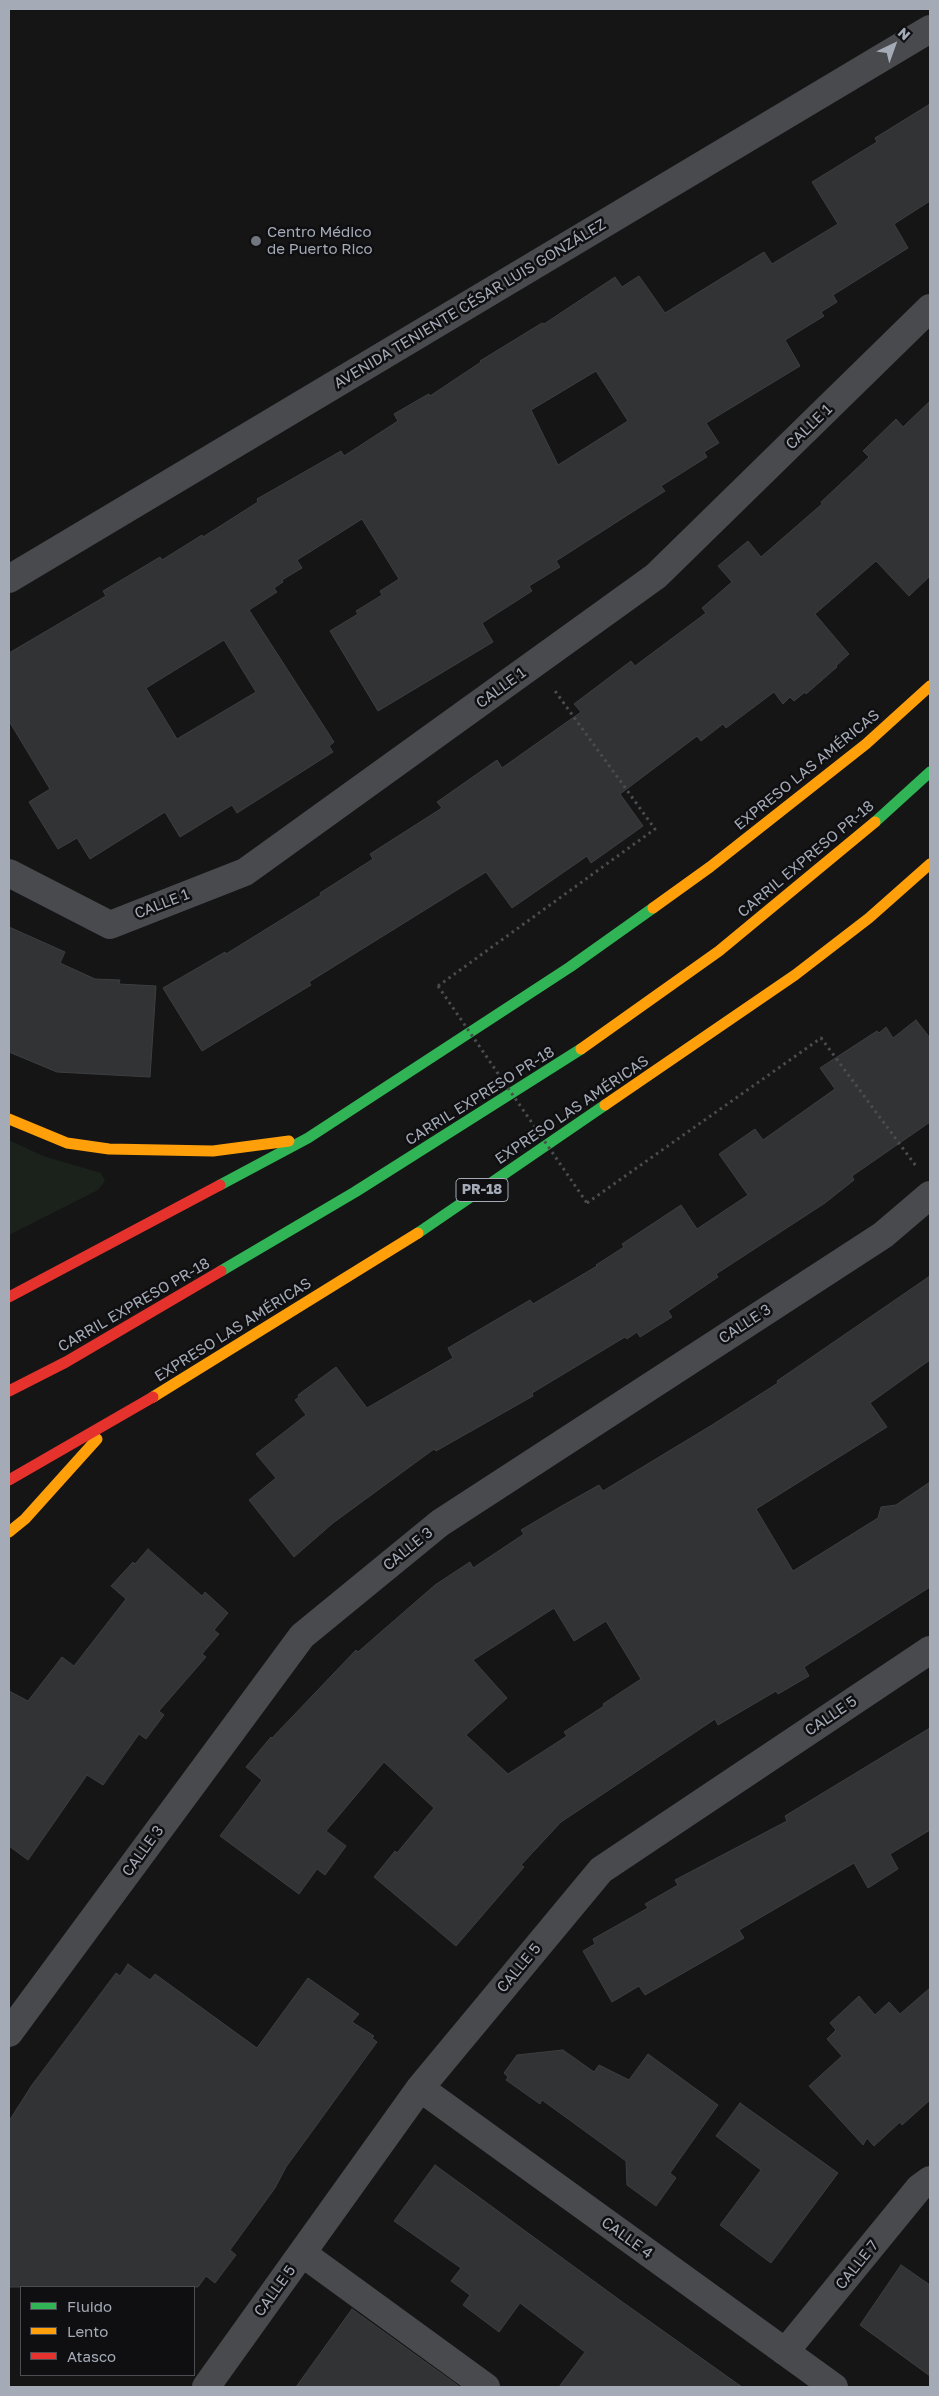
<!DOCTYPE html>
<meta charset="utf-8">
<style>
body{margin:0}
#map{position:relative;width:939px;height:2396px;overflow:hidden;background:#151515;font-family:"Golos Text",sans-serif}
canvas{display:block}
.frame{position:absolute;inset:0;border:10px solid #a4abb7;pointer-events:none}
.legend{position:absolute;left:20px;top:2286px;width:175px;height:90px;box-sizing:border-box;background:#0f0f11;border:1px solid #4b4d53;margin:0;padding:6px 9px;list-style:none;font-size:15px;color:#a4abb7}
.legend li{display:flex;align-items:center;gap:10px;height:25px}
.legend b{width:25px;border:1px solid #4b4d53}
.north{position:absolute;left:869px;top:20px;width:50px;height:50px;-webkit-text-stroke:4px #0f0f11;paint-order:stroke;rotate:42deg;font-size:14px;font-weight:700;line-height:20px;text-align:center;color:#a4abb7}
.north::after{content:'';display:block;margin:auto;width:18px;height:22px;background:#a4abb7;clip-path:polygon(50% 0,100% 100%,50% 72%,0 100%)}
</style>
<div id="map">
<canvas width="939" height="2396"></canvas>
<div class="frame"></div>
<ul class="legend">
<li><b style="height:6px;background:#30b455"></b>Fluido</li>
<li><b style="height:6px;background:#ff9f0a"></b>Lento</li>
<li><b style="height:6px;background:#e5322d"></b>Atasco</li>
</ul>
<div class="north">N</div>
</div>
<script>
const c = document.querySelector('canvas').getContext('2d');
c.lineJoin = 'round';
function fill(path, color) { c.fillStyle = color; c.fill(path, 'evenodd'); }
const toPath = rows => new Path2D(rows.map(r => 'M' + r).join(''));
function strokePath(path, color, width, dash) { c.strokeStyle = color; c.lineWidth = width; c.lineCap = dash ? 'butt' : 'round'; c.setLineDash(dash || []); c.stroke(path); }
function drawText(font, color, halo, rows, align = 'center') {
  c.font = font + ' "Golos Text",sans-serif'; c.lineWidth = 5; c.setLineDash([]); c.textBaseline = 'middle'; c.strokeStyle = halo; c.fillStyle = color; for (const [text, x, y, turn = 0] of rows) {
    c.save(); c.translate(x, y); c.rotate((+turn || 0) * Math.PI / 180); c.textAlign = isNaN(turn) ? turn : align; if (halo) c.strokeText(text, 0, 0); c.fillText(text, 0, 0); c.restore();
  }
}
const green = toPath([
 [9,1140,43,1156,101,1173,105,1181,98,1190,9,1235]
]);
const building = toPath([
 [930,104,930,201,894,224,908,248,833,295,837,302,821,312,824,316,785,340,800,366,706,423,719,443,704,452,707,457,661,486,665,491,556,561,560,567,529,586,532,591,482,623,493,642,378,711,330,631,358,614,356,611,382,595,380,591,399,579,362,519,297,560,302,568,282,580,283,582,274,588,277,592,249,610,334,742,329,746,333,752,237,813,232,805,180,837,165,812,90,859,77,838,58,849,29,802,50,789,9,721,9,653,106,596,103,591,160,557,162,560,202,535,203,537,258,502,257,499,341,451,344,456,398,421,394,414,425,396,429,394,430,396,481,362,480,361,542,323,544,324,615,277,622,287,639,276,665,313,764,252,772,264,838,224,812,182,877,142,875,138,930,104],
 [596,371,628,421,558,465,531,410,596,371],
 [224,640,256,692,177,739,146,688,224,640],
 [930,401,930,576,909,596,876,561,815,614,849,654,836,666,837,667,806,694,805,692,794,701,790,697,783,704,774,692,726,728,723,724,701,741,697,736,620,794,643,826,591,863,587,856,512,908,486,872,309,982,311,985,202,1051,163,988,225,952,226,954,321,895,320,893,373,859,370,854,442,808,437,802,497,760,502,768,581,712,574,704,631,661,635,666,706,613,702,608,732,582,718,566,748,541,761,557,822,504,821,502,869,457,863,451,896,419,903,427,930,401],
 [9,927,65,952,60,963,95,979,120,980,119,984,156,986,150,1077,57,1072,9,1052,9,927],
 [916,1020,930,1038,930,1122,852,1176,854,1180,825,1203,716,1274,718,1277,668,1311,672,1317,640,1337,637,1332,627,1339,625,1337,532,1393,533,1396,436,1451,434,1449,333,1523,294,1557,249,1500,276,1478,256,1454,306,1415,295,1400,299,1397,298,1395,336,1367,367,1408,453,1358,448,1348,530,1300,533,1304,597,1266,596,1265,624,1247,622,1244,681,1205,697,1229,748,1195,719,1154,755,1129,763,1140,835,1089,820,1068,877,1031,879,1033,886,1027,893,1038,916,1020],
 [930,1276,930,1360,870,1403,887,1427,756,1509,793,1571,878,1518,881,1507,896,1505,930,1482,930,1587,804,1667,809,1676,778,1694,776,1691,718,1725,715,1719,561,1822,521,1865,524,1867,456,1946,374,1877,395,1851,397,1853,434,1808,384,1762,326,1831,346,1846,325,1875,317,1869,299,1894,220,1836,262,1780,246,1767,271,1737,272,1738,356,1650,358,1652,435,1585,470,1562,473,1568,524,1534,521,1530,560,1507,599,1485,603,1491,712,1425,778,1383,777,1381,930,1276],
 [554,1608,574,1641,606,1621,641,1679,603,1704,604,1706,564,1732,567,1736,508,1774,466,1735,507,1698,473,1660,554,1608],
 [148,1549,202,1596,205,1592,228,1613,214,1630,219,1634,202,1654,206,1657,159,1711,164,1715,146,1739,139,1734,103,1785,87,1775,28,1860,9,1846,9,1691,28,1701,62,1657,74,1666,126,1599,111,1586,133,1562,135,1564,148,1549],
 [930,1728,930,1830,890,1854,898,1869,868,1888,854,1863,739,1930,744,1938,645,1995,639,1986,612,2002,583,1951,595,1944,593,1939,648,1908,645,1904,678,1885,675,1880,787,1821,785,1816,930,1728],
 [128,1964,150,1980,155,1974,257,2048,308,1978,359,2014,352,2022,374,2036,372,2038,377,2042,286,2167,275,2188,230,2250,236,2255,215,2283,206,2276,198,2287,9,2287,9,2121,32,2085,116,1973,120,1976,128,1964],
 [930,1988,930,2100,902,2125,900,2122,874,2146,867,2138,863,2145,809,2086,842,2056,827,2039,836,2030,830,2023,859,1996,875,2015,889,2002,900,2014,930,1988],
 [563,2050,594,2072,599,2065,629,2080,648,2054,718,2105,670,2173,676,2178,656,2206,627,2185,626,2161,542,2100,540,2104,506,2080,508,2077,504,2073,517,2055,563,2050],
 [740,2103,838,2173,771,2263,720,2225,761,2170,716,2136,740,2103],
 [435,2165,621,2301,742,2387,559,2387,585,2352,520,2303,499,2332,463,2305,470,2295,451,2281,461,2268,394,2221,435,2165],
 [901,2265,930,2285,930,2376,860,2325,901,2265],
 [352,2309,460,2387,296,2387,352,2309]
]);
const path = toPath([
 [438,986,655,829,555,691],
 [587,1203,821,1038,916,1166]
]);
const street = toPath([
 [9,579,930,29],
 [9,873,110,925,245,872,656,576,930,308],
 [9,2033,302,1636,440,1523,883,1235,930,1195],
 [420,2088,834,2387],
 [302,2253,486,2387],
 [785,2352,919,2188,930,2180],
 [206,2387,420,2088,601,1870,930,1650]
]);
const fast = toPath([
 [875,822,930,772],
 [220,1185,308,1138,570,967,653,908],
 [418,1233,605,1105],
 [221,1271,355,1192,581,1049]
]);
const slow = toPath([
 [653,908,710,867,866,744,930,686],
 [581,1049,719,951,875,822],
 [605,1105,795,975,869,918,930,864],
 [9,1119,67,1143,109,1149,213,1151,289,1141],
 [153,1397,418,1233],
 [9,1532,25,1519,97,1439]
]);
const jam = toPath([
 [9,1297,220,1185],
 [9,1391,66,1362,221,1271],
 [9,1480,153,1397]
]);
const pathBridge = toPath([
 [438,986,587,1203]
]);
const markers = [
 [256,241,6,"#72767e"]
];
const shields = [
 [482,1190,52]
];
const shieldNames = [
 ["PR-18",482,1190]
];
const poiNames = [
 ["Centro Médico",267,232],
 ["de Puerto Rico",267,249]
];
const streetNames = [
 ["AVENIDA TENIENTE CÉSAR LUIS GONZÁLEZ",470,304,-31],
 ["CALLE 1",809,427,-44],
 ["CALLE 1",501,688,-36],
 ["EXPRESO LAS AMÉRICAS",807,770,-39],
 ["CARRIL EXPRESO PR-18",806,859,-40],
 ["CALLE 1",162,904,-21],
 ["CARRIL EXPRESO PR-18",480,1096,-32],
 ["EXPRESO LAS AMÉRICAS",572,1110,-34],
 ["CARRIL EXPRESO PR-18",134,1305,-30],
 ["CALLE 3",745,1324,-33],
 ["EXPRESO LAS AMÉRICAS",233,1330,-32],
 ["CALLE 3",408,1549,-39],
 ["CALLE 5",831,1716,-34],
 ["CALLE 3",143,1851,-54],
 ["CALLE 5",519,1968,-50],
 ["CALLE 4",627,2238,36],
 ["CALLE 7",857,2265,-51],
 ["CALLE 5",275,2291,-54]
];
fill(green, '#1a221b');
fill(building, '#323334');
strokePath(building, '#3d3e41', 1);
strokePath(path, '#4a4c4f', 3, [2.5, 4]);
strokePath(street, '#484a4e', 28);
strokePath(fast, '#30b455', 11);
strokePath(slow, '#ff9f0a', 11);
strokePath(jam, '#e5322d', 11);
strokePath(pathBridge, '#4a4c4f', 3, [2.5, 4]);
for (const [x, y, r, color] of markers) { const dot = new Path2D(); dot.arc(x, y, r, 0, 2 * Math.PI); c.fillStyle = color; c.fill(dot); strokePath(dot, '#0f0f11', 2); }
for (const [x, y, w] of shields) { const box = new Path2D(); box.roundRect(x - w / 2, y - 11.5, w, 23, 4); c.fillStyle = '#0f0f11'; c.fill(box); strokePath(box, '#a4abb7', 1); }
drawText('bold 14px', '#a4abb7', null, shieldNames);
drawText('15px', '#a4abb7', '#0f0f11', poiNames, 'left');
drawText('15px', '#a4abb7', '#0f0f11', streetNames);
</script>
